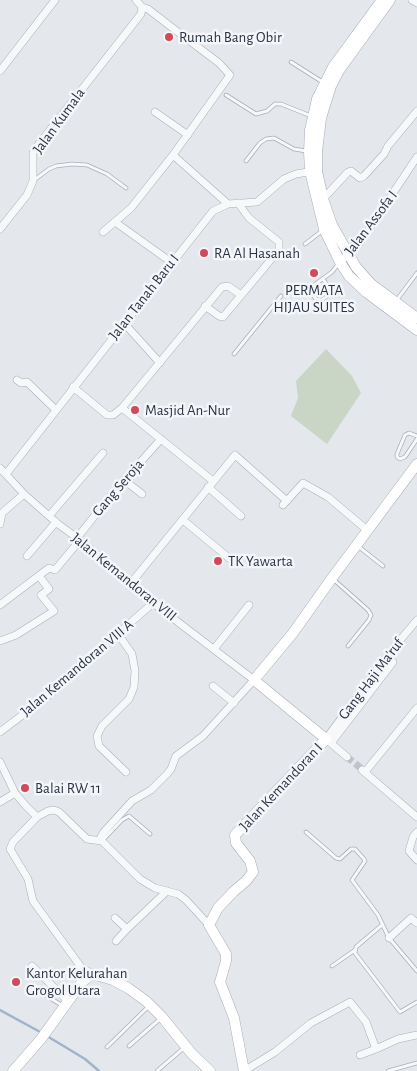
<!DOCTYPE html>
<style>
body{margin:0}
canvas{display:block;background:#e4e7ec}
</style>
<canvas width="417" height="1071"></canvas>
<script>
const c = document.querySelector('canvas').getContext('2d');
c.lineJoin = 'round';
function fill(path, color) { c.fillStyle = color; c.fill(path, 'evenodd'); }
const toPath = rows => new Path2D(rows.map(r => 'M' + r).join(''));
function strokePath(path, color, width, dash) { c.strokeStyle = color; c.lineWidth = width; c.lineCap = dash ? 'butt' : 'round'; c.setLineDash(dash || []); c.stroke(path); }
function drawText(font, color, halo, rows, align = 'center') {
  c.font = font + ' "Alegreya Sans",sans-serif'; c.lineWidth = 5; c.setLineDash([]); c.textBaseline = 'middle'; c.strokeStyle = halo; c.fillStyle = color; for (const [text, x, y, turn = 0] of rows) {
    c.save(); c.translate(x, y); c.rotate((+turn || 0) * Math.PI / 180); c.textAlign = isNaN(turn) ? turn : align; if (halo) c.strokeText(text, 0, 0); c.fillText(text, 0, 0); c.restore();
  }
}
const green = toPath([
 [326,349,352,376,361,393,327,444,291,416,298,398,296,381]
]);
const stream = toPath([
 [0,1010,42,1033],
 [47,1036,85,1059,99,1071]
]);
const streetTunnel = toPath([
 [347,757,362,769]
]);
const lane = toPath([
 [291,62,324,83],
 [226,95,256,114,267,111,275,104,281,104,311,116],
 [246,161,260,143,266,139,274,138,294,149,306,151],
 [33,181,49,169,56,166,72,164,87,165,107,174,126,188],
 [305,244,322,231],
 [308,289,316,299,321,300,325,298,329,294,329,288,323,279],
 [303,293,332,272,339,263],
 [396,301,417,273],
 [234,354,281,296],
 [417,436,409,433,405,435,397,454,397,457,400,459,405,457,417,439],
 [359,547,383,566],
 [333,579,368,610,371,615,369,620,348,646],
 [306,832,336,858,340,859,351,849,355,849,364,859,365,861,352,880,378,915,389,938,417,971],
 [103,840,122,820,129,816,150,834],
 [382,925,356,947,355,953,400,1012,417,1002],
 [332,966,355,950],
 [32,987,63,1006],
 [129,1046,160,1019],
 [107,1047,148,1007],
 [157,1071,185,1047],
 [388,1071,417,1063]
]);
const street = toPath([
 [412,0,417,3],
 [0,71,55,0],
 [155,112,188,135],
 [173,155,228,204],
 [323,199,348,172,351,171,360,178,364,176,384,154,388,146,417,111],
 [115,222,171,262],
 [0,229,27,195,33,181,33,153,35,149,141,14,142,7,136,0],
 [103,232,131,208,173,155,230,75,219,63,170,26,148,9,142,7],
 [340,262,359,244,417,157],
 [205,306,219,316,223,317,279,250,279,242,249,218,238,203],
 [124,323,160,363],
 [17,380,21,383,27,382,56,410],
 [73,387,107,415,113,415,122,408,213,481],
 [122,408,222,287,228,286,241,295],
 [0,468,24,494,58,524,80,540,153,603,254,680,203,736,176,756,171,769,167,774,151,790,132,801,103,833,101,837,102,841],
 [6,474,213,211,228,204,257,202,284,179,296,174,314,171],
 [124,480,142,494],
 [208,487,241,516],
 [283,505,303,483,328,497,367,530],
 [49,516,103,453],
 [183,520,235,563],
 [0,524,2,513,24,494],
 [77,538,112,494,161,439],
 [27,556,56,522],
 [131,583,235,455,287,501],
 [0,605,49,568,55,570,80,540],
 [118,634,132,654,135,671,134,687,129,699,102,726,97,736,99,746,126,772],
 [0,641,16,635,54,611,41,595,49,589,39,576],
 [214,649,249,605],
 [213,686,234,703],
 [0,732,53,692,63,682,153,603],
 [331,743,393,662],
 [347,757,326,739,391,651,417,620],
 [0,762,15,793,26,806,37,817],
 [362,770,417,817],
 [365,772,417,708],
 [0,802,15,793],
 [417,832,413,837,409,851,417,860],
 [115,918,127,929],
 [389,938,411,918,417,923],
 [116,941,127,929,167,891],
 [32,966,68,1001],
 [92,974,81,967,33,901,28,879,10,849,13,842,37,817,48,811,54,810,59,812,87,839,102,841,140,879,155,888,178,894,186,900,209,925],
 [360,1055,376,1049,398,1039,417,1035],
 [244,1071,275,1052,311,1023,350,1002,366,1022,376,1049]
]);
const secondary = toPath([
 [13,1071,41,1039,82,982,92,974,113,980,128,988,146,1001,162,1017,192,1054,210,1071],
 [244,1071,234,1018,220,982,226,961,226,954,209,925,218,908,233,892,246,881,253,872,250,861,236,843,235,835,326,739,254,680,293,633,332,578,417,464]
]);
const primary = toPath([
 [382,0,333,67,317,99,310,130,309,152,310,171,324,229,340,262,349,276,366,292,417,330],
 [390,0,340,69,331,86,321,118,317,152,317,171,323,199,332,225,356,267,371,284,417,318]
]);
const markers = [
 [169,37,5,"#d1495b"],
 [204,253,5,"#d1495b"],
 [314,273,5,"#d1495b"],
 [135,410,5,"#d1495b"],
 [218,561,5,"#d1495b"],
 [25,788,5,"#d1495b"],
 [16,982,5,"#d1495b"]
];
const poiNames = [
 ["Rumah Bang Obir",179,37],
 ["RA Al Hasanah",214,253],
 ["PERMATA",314,290,"center"],
 ["HIJAU SUITES",314,307,"center"],
 ["Masjid An-Nur",145,410],
 ["TK Yawarta",228,561],
 ["Balai RW 11",35,788],
 ["Kantor Kelurahan",26,973],
 ["Grogol Utara",26,990]
];
const streetNames = [
 ["Jalan Kumala",59,121,-54],
 ["Jalan Assofa I",371,223,-53],
 ["Jalan Tanah Baru I",144,297,-52],
 ["Gang Seroja",118,488,-49],
 ["Jalan Kemandoran VIII",124,577,39],
 ["Jalan Kemandoran VIII A",77,668,-40],
 ["Gang Haji Ma'ruf",371,679,-53],
 ["Jalan Kemandoran I",281,787,-47]
];
fill(green, '#c9d6c5');
strokePath(stream, '#9fb4cc', 2.5);
strokePath(streetTunnel, '#bfc3cb', 7, [7, 3.5]);
strokePath(lane, '#a9aeb7', 4.5);
strokePath(street, '#a9aeb7', 8);
strokePath(secondary, '#a9aeb7', 11);
strokePath(primary, '#a3abb8', 11);
strokePath(lane, '#f7f8fa', 3);
strokePath(street, '#f7f8fa', 7);
strokePath(secondary, '#fff', 10);
strokePath(primary, '#fff', 10);
for (const [x, y, r, color] of markers) { const dot = new Path2D(); dot.arc(x, y, r, 0, 2 * Math.PI); c.fillStyle = color; c.fill(dot); strokePath(dot, '#f4f6f9', 2); }
drawText('15px', '#2b3445', '#f4f6f9', poiNames, 'left');
drawText('15px', '#2b3445', '#f4f6f9', streetNames);
</script>
